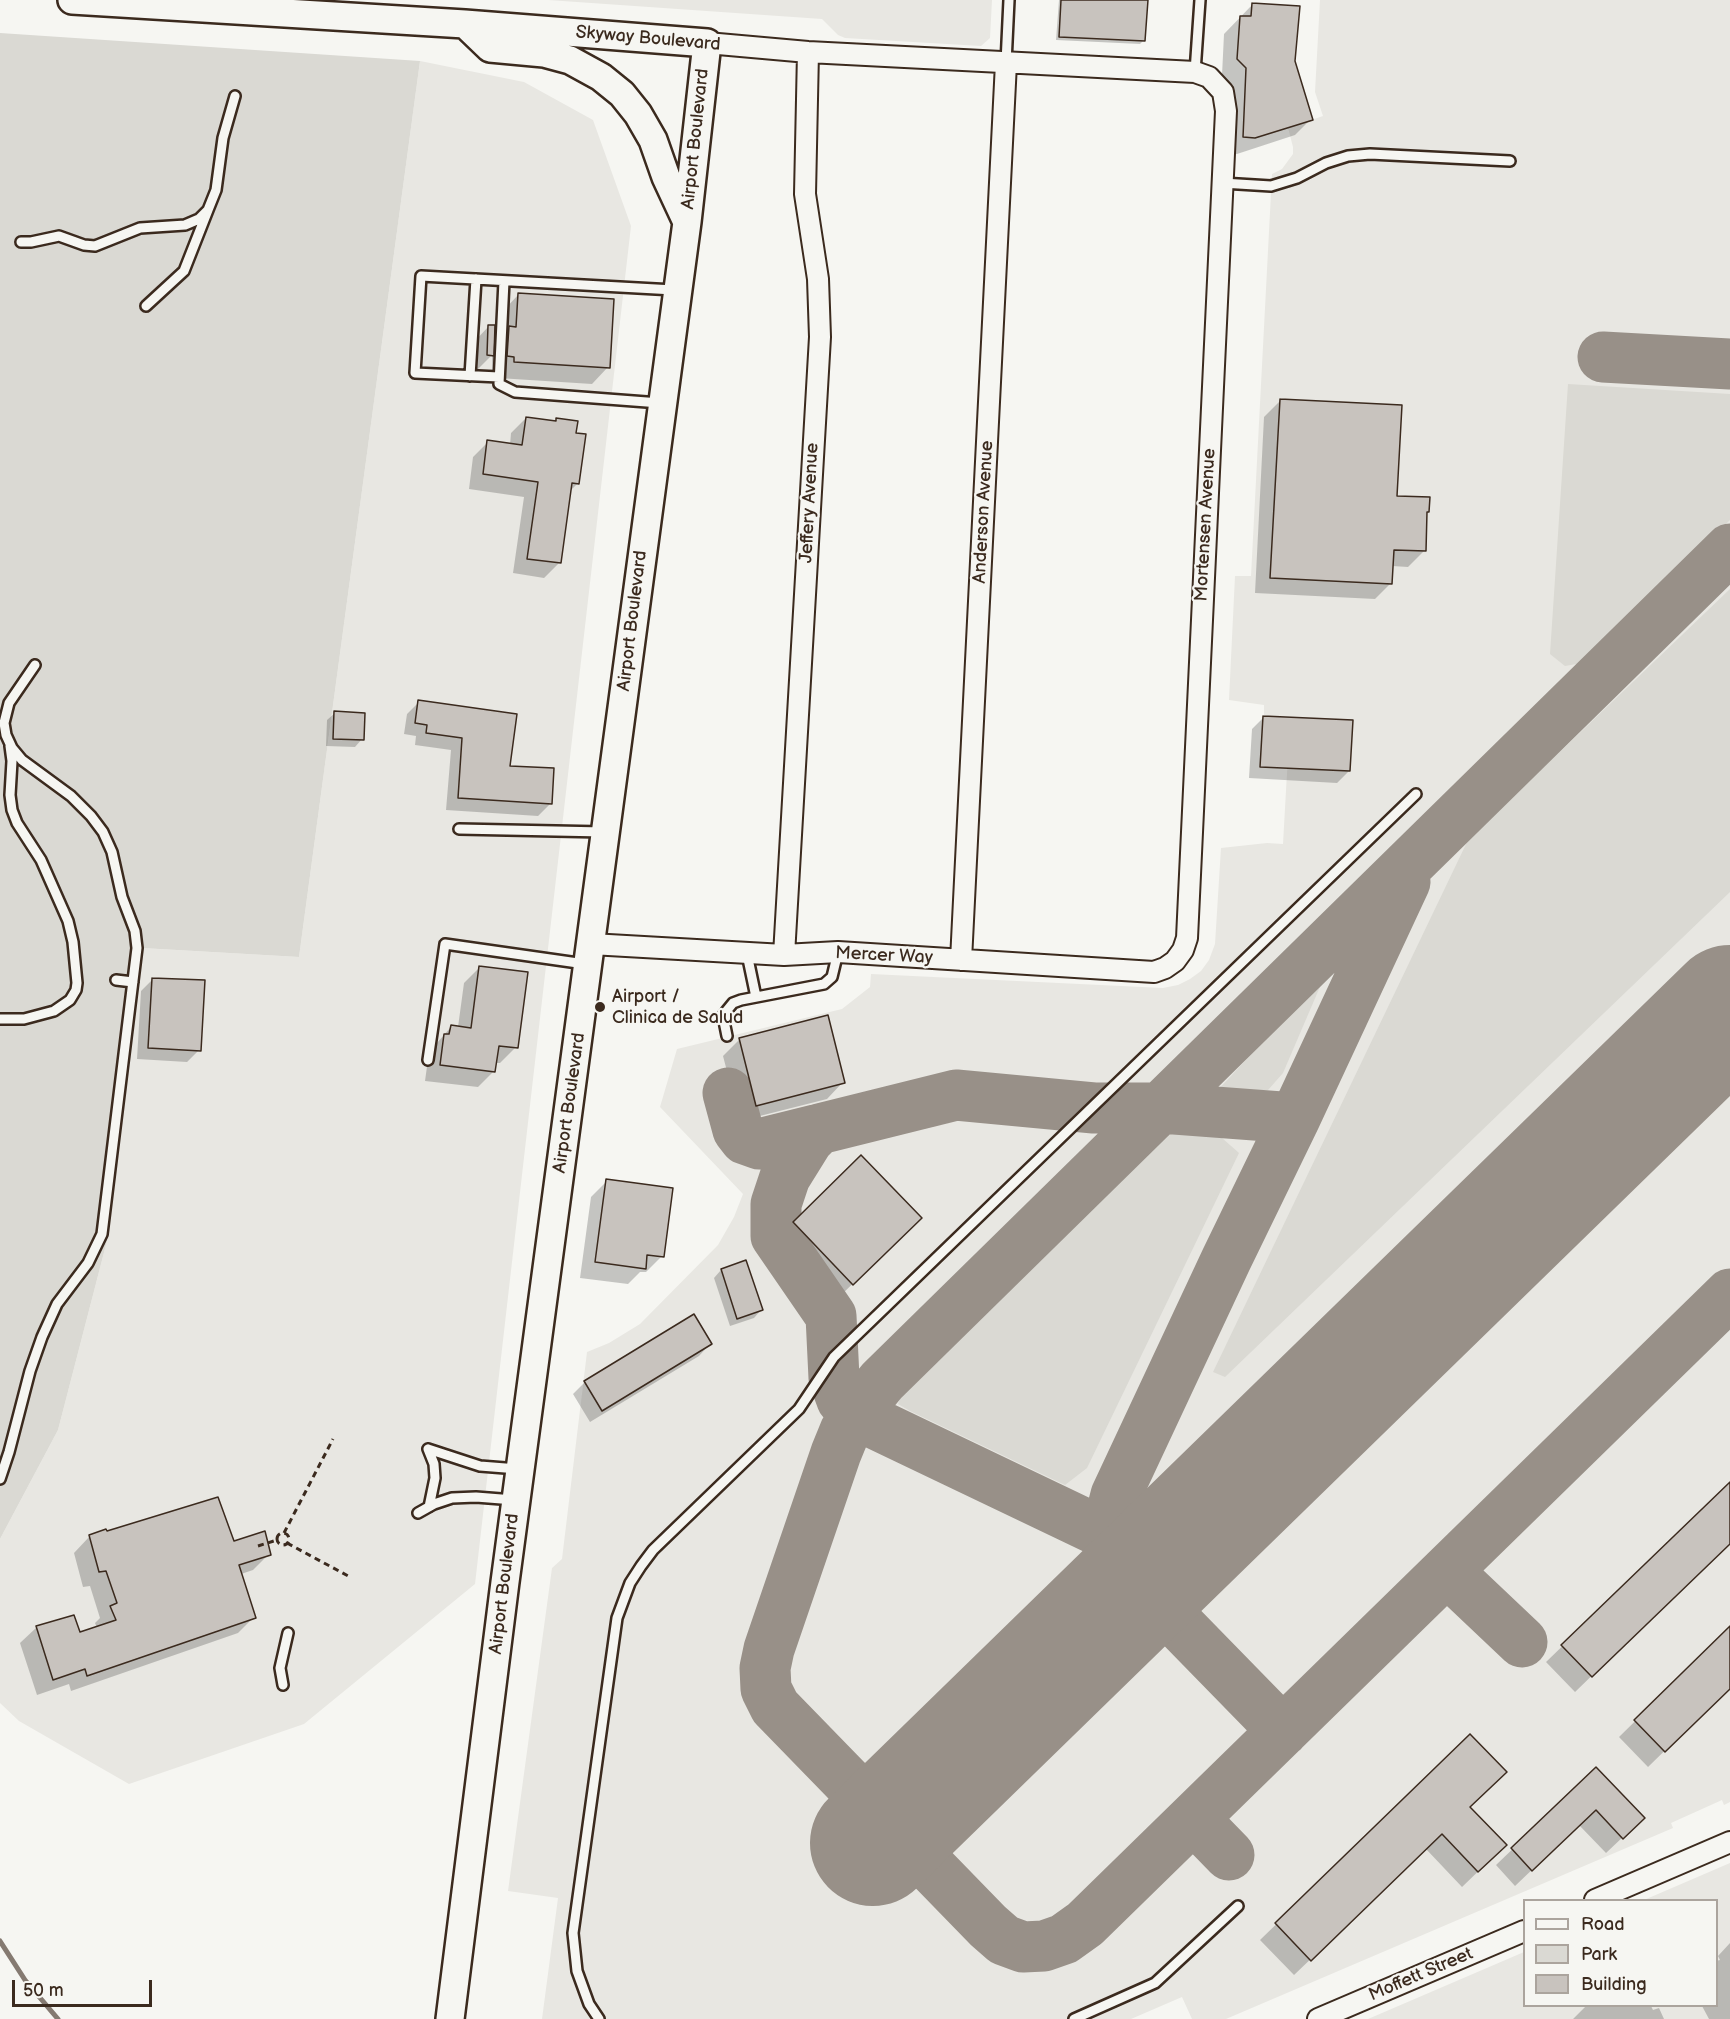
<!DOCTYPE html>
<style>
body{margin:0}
#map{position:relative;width:1730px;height:2019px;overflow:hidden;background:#f6f6f2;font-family:"Balsamiq Sans",sans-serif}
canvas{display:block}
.legend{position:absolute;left:1523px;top:1899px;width:195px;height:108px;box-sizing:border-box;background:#f6f6f2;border:2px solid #aba49d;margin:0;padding:8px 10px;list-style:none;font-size:18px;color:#3b2a1e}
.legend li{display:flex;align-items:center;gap:12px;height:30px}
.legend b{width:30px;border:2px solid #aba49d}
.scale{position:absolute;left:12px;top:1980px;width:140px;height:27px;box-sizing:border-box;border:3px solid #3b2a1e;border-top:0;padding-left:8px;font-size:18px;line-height:21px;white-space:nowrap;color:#3b2a1e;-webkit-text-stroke:4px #f6f6f2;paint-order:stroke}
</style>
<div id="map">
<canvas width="1730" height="2019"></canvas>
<ul class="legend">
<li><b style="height:8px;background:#f6f6f2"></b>Road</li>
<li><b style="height:16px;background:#dad9d3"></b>Park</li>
<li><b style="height:16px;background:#c8c3be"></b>Building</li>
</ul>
<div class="scale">50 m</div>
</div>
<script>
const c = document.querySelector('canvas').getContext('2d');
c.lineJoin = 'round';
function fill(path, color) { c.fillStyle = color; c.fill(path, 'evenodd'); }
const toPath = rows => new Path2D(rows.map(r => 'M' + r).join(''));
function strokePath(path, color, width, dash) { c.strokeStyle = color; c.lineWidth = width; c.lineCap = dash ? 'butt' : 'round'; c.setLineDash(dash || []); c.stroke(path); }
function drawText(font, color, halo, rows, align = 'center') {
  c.font = font + ' "Balsamiq Sans",sans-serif'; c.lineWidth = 4.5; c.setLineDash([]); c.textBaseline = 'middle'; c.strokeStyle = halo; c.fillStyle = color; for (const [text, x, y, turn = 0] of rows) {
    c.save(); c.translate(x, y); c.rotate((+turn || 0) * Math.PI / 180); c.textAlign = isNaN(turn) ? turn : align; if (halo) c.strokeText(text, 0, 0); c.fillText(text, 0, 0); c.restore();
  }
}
const built = toPath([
 [548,0,992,0,990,38,981,46,845,38,838,35,822,19],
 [1320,0,1730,0,1730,1802,1724,1805,1722,1800,1671,1823,1673,1828,1226,2019,1192,2019,1182,1997,1131,2019,542,2019,558,1898,508,1891,552,1568,562,1559,587,1352,609,1343,640,1324,718,1245,734,1217,743,1194,660,1107,677,1049,842,1009,870,987,871,974,1163,988,1178,985,1190,979,1201,971,1209,960,1215,944,1221,848,1267,843,1283,844,1290,719,1264,718,1264,705,1229,700,1235,576,1251,576,1272,174,1282,169,1293,154,1293,147,1288,128,1323,116,1315,92],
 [420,61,524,82,593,120,631,226,475,1584,304,1724,129,1784,19,1721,0,1703,0,1539,58,1430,108,1237,142,948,299,957],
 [1730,1863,1730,2019,1368,2019,1524,1952,1524,2006,1716,2006,1716,1900,1644,1900]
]);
const green = toPath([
 [0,33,420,61,299,957,142,948,108,1237,58,1430,0,1539],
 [1568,384,1730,394,1730,520,1582,663,1565,666,1550,654],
 [1730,589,1730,892,1225,1377,1213,1372,1468,840],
 [1325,975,1283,1073,1268,1090,1218,1090],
 [1170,1130,1222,1138,1239,1153,1087,1468,1065,1485,910,1411,898,1404,905,1385]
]);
const shadow = toPath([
 [1059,0,1146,0,1144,40,1140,44,1056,40],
 [1252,5,1293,61,1311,119,1295,135,1237,154,1227,153,1230,85,1222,75,1224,34],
 [519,294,608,367,592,384,498,378,499,373,492,372,492,355,476,371,471,371,473,343,489,326,493,344,501,336,503,311],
 [1280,401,1395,498,1424,551,1408,567,1392,566,1391,583,1375,599,1255,593,1264,417],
 [526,418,554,422,557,419,575,434,578,483,569,492,559,563,544,578,513,573,524,497,469,489,473,457,488,442,510,445,511,433],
 [419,702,509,767,550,804,538,816,446,810,451,750,415,745,416,736,404,734,407,714],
 [335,713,362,739,355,747,326,746,327,720],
 [1264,717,1349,771,1337,783,1249,778,1252,729],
 [480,967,516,1047,500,1063,495,1063,494,1071,478,1087,425,1081,429,1052,451,1027,458,1027,464,983],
 [153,979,199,1050,187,1062,137,1059,141,991],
 [827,1017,843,1082,827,1099,740,1121,723,1056,739,1040],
 [861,1157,920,1218,836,1300,778,1239],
 [607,1181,662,1256,646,1272,640,1272,628,1284,580,1278,591,1197],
 [721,1270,761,1310,754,1318,730,1326,714,1278],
 [710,1344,699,1356,590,1422,573,1394,585,1382],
 [1730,1484,1730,1542,1575,1692,1546,1662],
 [90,1536,233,1543,269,1554,253,1570,241,1574,254,1617,238,1633,71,1691,69,1684,37,1695,20,1643,37,1627,79,1634,97,1628,95,1623,100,1618,90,1586,83,1587,74,1553],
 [1730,1628,1730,1687,1648,1767,1619,1737],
 [1470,1736,1469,1807,1489,1861,1462,1887,1426,1849,1294,1975,1260,1940],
 [1596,1769,1643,1818,1606,1853,1579,1825,1515,1886,1496,1865],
 [1730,1943,1730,2019,1709,2019,1702,2006,1716,2006,1716,1961,1720,1960,1718,1956],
 [1586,2006,1651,2006,1653,2010,1659,2008,1664,2019,1573,2019]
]);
const stream = toPath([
 [0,1941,25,1980,58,2019]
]);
const taxiway = toPath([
 [1603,357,1730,364],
 [1730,549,882,1381,855,1414,845,1431,836,1453,769,1649,765,1668,766,1689,775,1707,988,1926,1004,1940,1023,1947,1044,1946,1064,1939,1085,1924,1730,1294],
 [728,1093,738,1130,745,1139,759,1144,956,1095,1094,1108,1161,1108,1295,1118],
 [819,1129,808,1140,785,1177,776,1204,776,1236,831,1316,834,1378,842,1400,855,1414,1106,1534],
 [1447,1571,1522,1642],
 [1283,1731,1116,1560,1109,1547,1106,1534,1116,1495,1226,1260,1295,1118,1405,882],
 [1194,1819,1229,1855]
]);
const runway = toPath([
 [873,1843,1730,1008]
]);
const building = toPath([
 [1061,0,1148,0,1145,41,1059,37,1061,0],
 [1252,3,1300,6,1295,61,1313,120,1255,138,1243,137,1246,68,1237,59,1240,16,1251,16,1252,3],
 [518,293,614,299,610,368,514,362,514,357,507,356,509,326,516,327,518,293],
 [488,325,495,325,494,356,487,355,488,325],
 [1280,399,1402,405,1397,496,1430,497,1429,512,1427,512,1426,551,1394,550,1392,584,1270,578,1280,399],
 [526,417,556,421,556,418,578,421,576,433,586,434,579,484,572,483,561,563,527,559,538,482,483,474,487,440,522,445,526,417],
 [418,700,517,714,510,766,554,768,552,804,458,798,462,738,426,733,427,725,415,723,418,700],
 [334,711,365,713,364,740,333,739,334,711],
 [1263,716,1353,720,1350,771,1260,767,1263,716],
 [479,966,528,972,518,1048,499,1046,495,1072,440,1065,444,1034,449,1034,451,1025,471,1028,479,966],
 [152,978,205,980,201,1051,148,1048,152,978],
 [828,1015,845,1083,756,1106,739,1038,828,1015],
 [861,1155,922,1218,853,1285,793,1222,861,1155],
 [606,1179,673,1188,664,1257,647,1255,646,1269,595,1262,606,1179],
 [746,1260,763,1310,737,1319,721,1269,746,1260],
 [694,1314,712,1344,602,1411,584,1381,694,1314],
 [1730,1482,1730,1544,1592,1677,1561,1645,1730,1482],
 [218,1497,234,1541,265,1531,271,1555,239,1565,256,1618,87,1676,85,1669,53,1680,36,1626,74,1615,80,1632,116,1620,110,1606,117,1603,106,1571,99,1572,89,1535,106,1529,107,1531,218,1497],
 [1730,1626,1730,1689,1665,1752,1634,1720,1730,1626],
 [1470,1734,1507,1772,1470,1807,1507,1845,1478,1872,1442,1834,1311,1961,1275,1923,1470,1734],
 [1596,1767,1645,1818,1623,1839,1596,1810,1532,1871,1511,1848,1596,1767]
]);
const path = toPath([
 [284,1533,333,1439],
 '277 1539a6 6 0 1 1 12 0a6 6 0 1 1-12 0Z',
 [287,1543,350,1577],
 [258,1546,277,1540]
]);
const lane = toPath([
 [1006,63,1009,0],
 [1195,72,1200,0],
 [1222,183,1271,186,1297,178,1326,163,1348,156,1370,154,1510,161],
 [208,210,216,190,223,138,235,96],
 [21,242,31,242,59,236,84,245,95,246,140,228,185,225,199,219,208,210,184,271,146,306],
 [504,281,499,384,515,392,660,403],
 [470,376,476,279],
 [499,377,415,373,421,276,674,290],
 [459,829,604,832],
 [747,954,756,997],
 [116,980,133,982],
 [0,1019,24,1019,54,1011,70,1000,76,990,77,983,73,942,68,921,41,860,17,823,12,810,10,795,12,761,10,746],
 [727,1036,724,1021,724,1014,733,1003,741,1000,824,984,832,977,838,952],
 [428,1060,445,944,585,964],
 [428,1449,480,1466,518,1469],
 [428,1449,434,1464,435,1478,429,1507],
 [0,1479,9,1452,30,1371,42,1337,57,1304,88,1263,102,1234,137,948,135,931,122,897,112,852,103,832,91,816,71,796,22,760,12,748,6,735,4,723,9,703,35,665],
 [418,1513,434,1504,452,1498,476,1497,514,1500],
 [283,1685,280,1668,288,1633],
 [599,2019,589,2004,577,1971,573,1933,617,1618,630,1583,641,1566,653,1550,799,1409,834,1357,1416,794],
 [1074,2019,1155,1983,1238,1906]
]);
const street = toPath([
 [591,944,784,955,838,952,1154,972,1165,968,1175,961,1183,950,1187,938,1226,111,1223,92,1209,77,1195,72,808,52,707,43],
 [784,955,820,337,818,279,805,194,808,52],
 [961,960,1006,63],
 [1595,1900,1730,1842],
 [1318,2019,1524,1931]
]);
const secondary = toPath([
 [72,0,465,24,707,43,687,222,505,1582,450,2019],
 [465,24,490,48,544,53,570,60,601,77,622,94,638,114,653,140,666,177,687,222]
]);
const markers = [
 [600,1007,6,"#3b2a1e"]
];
const streetNames = [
 ["Skyway Boulevard",648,39,5],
 ["Airport Boulevard",696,139,-84],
 ["Jeffery Avenue",810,503,-87],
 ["Anderson Avenue",984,512,-87],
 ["Mortensen Avenue",1206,525,-87],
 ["Airport Boulevard",633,621,-83],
 ["Mercer Way",884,956,3],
 ["Airport Boulevard",570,1103,-82],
 ["Airport Boulevard",505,1584,-83],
 ["Moffett Street",1421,1975,-23]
];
const poiNames = [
 ["Airport /",612,997],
 ["Clinica de Salud",612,1018]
];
fill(built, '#e8e7e2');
fill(green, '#dad9d3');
fill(shadow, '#0003');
strokePath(stream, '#857a71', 5);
strokePath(taxiway, '#989088', 51);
strokePath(runway, '#989088', 126);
fill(building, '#c8c3be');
strokePath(building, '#3b2a1e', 1.5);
strokePath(lane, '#3b2a1e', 14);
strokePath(street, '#3b2a1e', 24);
strokePath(secondary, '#3b2a1e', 32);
strokePath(path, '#3b2a1e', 3, [6, 4.5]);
strokePath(lane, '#f6f6f2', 9);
strokePath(street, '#f6f6f2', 20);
strokePath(secondary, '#f6f6f2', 27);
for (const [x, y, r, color] of markers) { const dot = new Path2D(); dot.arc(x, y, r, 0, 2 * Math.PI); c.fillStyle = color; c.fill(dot); strokePath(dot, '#f6f6f2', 2); }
drawText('18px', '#3b2a1e', '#f6f6f2', streetNames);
drawText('18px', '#3b2a1e', '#f6f6f2', poiNames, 'left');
</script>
